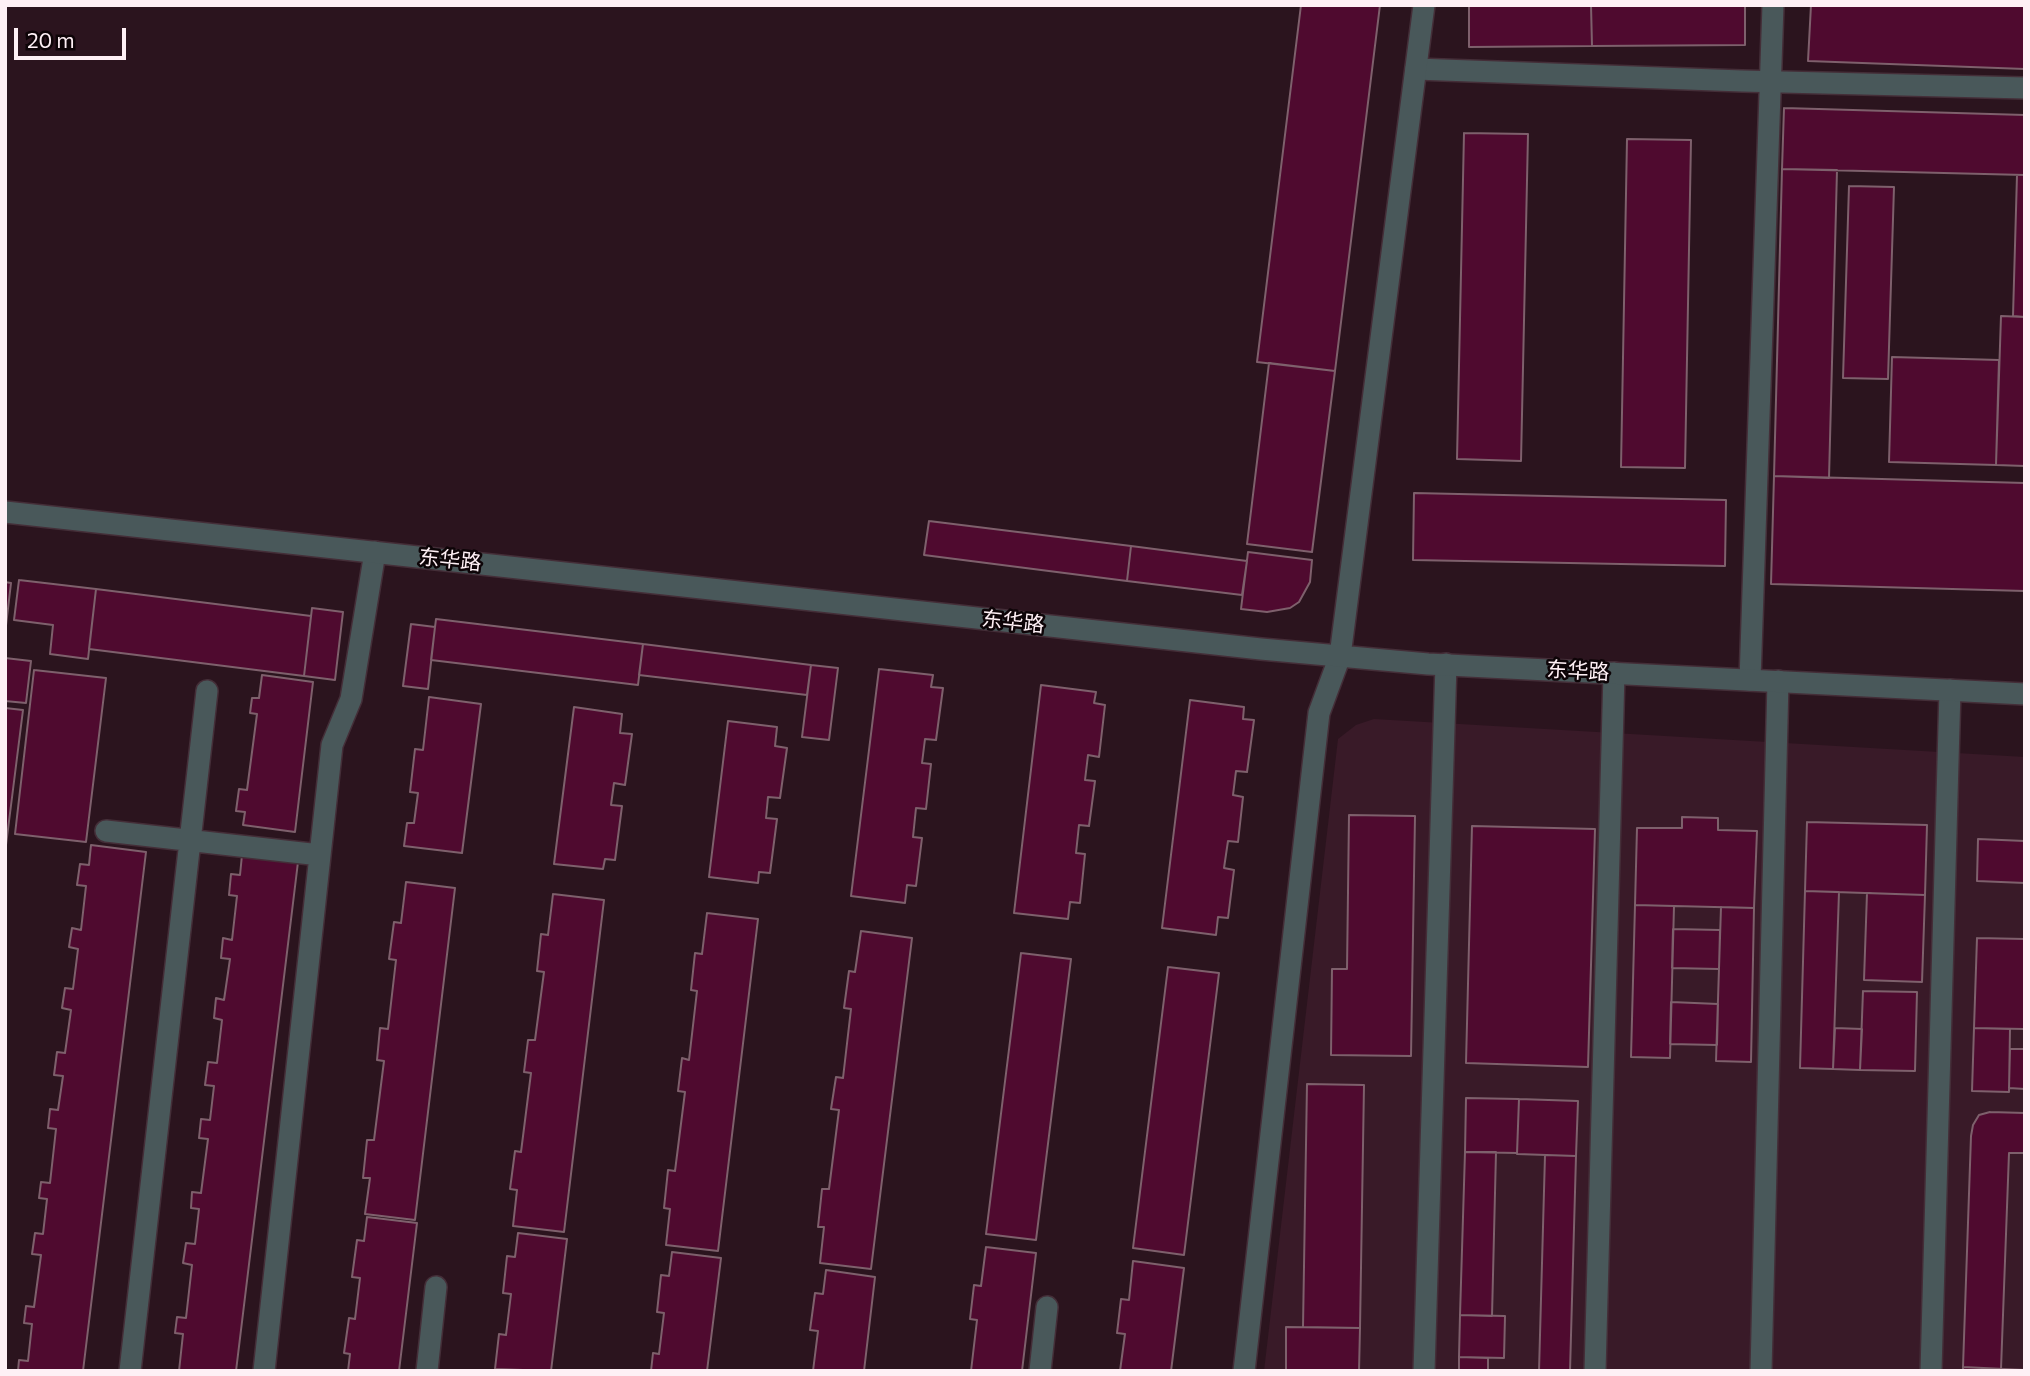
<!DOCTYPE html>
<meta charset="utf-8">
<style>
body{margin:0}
#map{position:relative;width:2030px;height:1376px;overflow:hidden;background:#2b141e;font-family:Commissioner,sans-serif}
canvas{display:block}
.frame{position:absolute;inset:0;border:7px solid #fef0f5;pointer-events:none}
.scale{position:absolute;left:14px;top:28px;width:112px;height:32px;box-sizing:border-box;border:4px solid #fef0f5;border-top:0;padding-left:9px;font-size:21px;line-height:24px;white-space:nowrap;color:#fef0f5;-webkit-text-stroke:5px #0d0407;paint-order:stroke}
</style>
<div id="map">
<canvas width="2030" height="1376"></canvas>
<div class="frame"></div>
<div class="scale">20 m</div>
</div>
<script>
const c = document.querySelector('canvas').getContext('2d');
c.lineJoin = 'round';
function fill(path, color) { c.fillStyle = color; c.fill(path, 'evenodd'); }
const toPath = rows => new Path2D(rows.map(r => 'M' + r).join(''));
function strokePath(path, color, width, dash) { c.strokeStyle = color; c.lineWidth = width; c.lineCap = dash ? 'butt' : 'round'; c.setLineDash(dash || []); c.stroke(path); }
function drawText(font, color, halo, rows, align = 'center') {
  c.font = font + ' Commissioner,"Noto Sans SC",sans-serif'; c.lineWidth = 5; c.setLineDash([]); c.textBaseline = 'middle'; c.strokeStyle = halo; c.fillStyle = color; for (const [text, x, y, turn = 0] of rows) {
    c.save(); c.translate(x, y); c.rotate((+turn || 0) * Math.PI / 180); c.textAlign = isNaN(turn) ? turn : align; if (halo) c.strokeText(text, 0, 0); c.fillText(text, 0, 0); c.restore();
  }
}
const built = toPath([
 [1374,719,2025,757,2025,1371,1264,1371,1338,739,1356,725]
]);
const building = toPath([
 [1301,5,1380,5,1335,371,1257,362,1301,5],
 [1469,5,1591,5,1592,46,1469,47,1469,5],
 [1591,5,1745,5,1745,45,1592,46,1591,5],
 [1811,5,2025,5,2025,69,1808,61,1811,5],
 [1784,108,2025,115,2025,175,1782,169,1784,108],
 [1464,133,1528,134,1521,461,1457,459,1464,133],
 [1627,139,1691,140,1685,468,1621,467,1627,139],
 [1782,169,1837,170,1829,478,1774,476,1782,169],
 [2017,175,2025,175,2025,317,2013,316,2017,175],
 [1849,186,1894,187,1888,379,1843,378,1849,186],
 [2001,316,2025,317,2025,466,1996,465,2001,316],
 [1892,357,1999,360,1996,465,1889,462,1892,357],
 [1269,363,1335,371,1312,552,1247,544,1269,363],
 [1774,476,2025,483,2025,591,1771,584,1774,476],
 [1414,493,1726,500,1725,566,1413,560,1414,493],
 [929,521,1131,546,1127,581,924,555,929,521],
 [1131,546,1247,561,1242,595,1127,581,1131,546],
 [1248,552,1312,560,1310,582,1299,602,1290,608,1267,612,1241,609,1248,552],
 [19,580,96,589,88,659,50,654,53,625,14,620,19,580],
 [5,582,11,583,5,634,5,582],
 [96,589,311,616,304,676,89,649,96,589],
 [312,608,343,612,335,680,304,676,312,608],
 [436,619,643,644,638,685,431,660,436,619],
 [411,624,435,627,428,689,403,686,411,624],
 [643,644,811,665,807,695,639,675,643,644],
 [5,658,31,661,26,703,5,701,5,658],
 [811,665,838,668,829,740,802,737,811,665],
 [879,669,933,675,931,687,943,688,936,740,925,739,922,763,931,764,926,809,916,808,913,837,922,838,916,886,907,885,905,903,851,896,879,669],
 [34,670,106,678,86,842,15,834,34,670],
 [262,675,313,682,295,832,243,825,245,812,236,811,239,789,247,790,257,714,250,713,252,698,259,698,262,675],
 [1041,685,1096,692,1094,703,1105,705,1099,757,1088,755,1085,780,1095,781,1089,826,1079,825,1076,853,1085,854,1080,903,1070,902,1068,919,1014,913,1041,685],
 [429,697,481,704,462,853,404,846,407,823,414,823,418,793,410,792,415,749,423,750,429,697],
 [1190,700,1244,707,1243,719,1254,720,1247,772,1236,771,1233,795,1243,797,1238,842,1228,841,1224,868,1234,870,1228,918,1218,917,1216,935,1162,928,1190,700],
 [574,707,622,714,620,733,632,734,625,785,614,783,611,805,622,806,615,860,605,859,603,869,554,864,574,707],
 [5,708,23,710,5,853,5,708],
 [728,721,777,727,775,746,787,748,780,798,768,797,766,818,777,819,770,873,759,872,758,883,709,877,728,721],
 [1349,815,1415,816,1411,1056,1331,1055,1332,969,1347,969,1349,815],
 [1682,817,1718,818,1718,830,1757,831,1754,908,1635,905,1637,828,1682,828,1682,817],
 [1807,822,1927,825,1925,895,1805,891,1807,822],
 [1472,826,1595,829,1588,1067,1466,1063,1472,826],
 [1978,839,2025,841,2025,883,1977,881,1978,839],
 [91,845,146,852,83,1371,18,1371,19,1360,28,1361,32,1324,24,1323,26,1306,34,1307,41,1255,32,1254,35,1233,43,1234,47,1199,39,1198,41,1182,50,1183,56,1129,48,1128,50,1109,58,1110,63,1076,54,1075,57,1052,65,1053,71,1010,62,1008,65,988,73,989,78,949,69,947,72,928,81,930,86,886,77,885,80,864,89,865,91,845],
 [242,855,298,862,236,1371,179,1371,183,1334,175,1333,177,1317,186,1318,192,1265,183,1263,186,1243,195,1244,199,1209,191,1208,192,1192,201,1193,208,1139,199,1138,201,1119,210,1120,214,1086,205,1085,208,1062,217,1063,222,1020,214,1018,216,998,224,1000,230,959,221,958,223,938,232,940,237,896,229,895,231,874,240,875,242,855],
 [406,882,455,888,415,1220,365,1214,370,1178,363,1178,367,1140,374,1140,384,1061,377,1060,380,1028,388,1029,396,960,389,959,394,922,401,923,406,882],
 [1805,891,1839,892,1833,1069,1800,1068,1805,891],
 [1867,893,1925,895,1922,982,1864,980,1867,893],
 [553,894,604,900,564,1232,513,1226,517,1190,510,1189,515,1151,521,1152,531,1073,524,1072,528,1040,535,1040,544,972,537,971,541,934,548,935,553,894],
 [1635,905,1674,906,1670,1058,1631,1057,1635,905],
 [1721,907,1754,908,1751,1062,1716,1061,1721,907],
 [707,913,758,919,718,1251,666,1245,670,1209,664,1208,668,1170,675,1171,685,1092,678,1091,682,1058,689,1060,697,991,691,990,695,953,702,954,707,913],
 [1673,929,1720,930,1719,969,1672,968,1673,929],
 [861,931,912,938,871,1269,820,1263,824,1227,818,1227,822,1189,829,1189,839,1110,831,1109,836,1077,843,1078,851,1009,844,1008,849,971,855,972,861,931],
 [1977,938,2025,939,2024,1029,1974,1028,1977,938],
 [1021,953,1071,959,1036,1240,986,1234,1021,953],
 [1168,967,1219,973,1184,1255,1133,1248,1168,967],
 [1863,991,1917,992,1915,1071,1860,1070,1863,991],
 [1671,1002,1718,1004,1717,1045,1670,1044,1671,1002],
 [1835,1028,1862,1029,1860,1070,1833,1069,1835,1028],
 [1974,1028,2010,1029,2009,1092,1972,1091,1974,1028],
 [2010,1049,2025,1049,2025,1089,2009,1088,2010,1049],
 [1307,1084,1364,1085,1360,1328,1303,1327,1307,1084],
 [1466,1098,1519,1099,1517,1153,1465,1152,1466,1098],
 [1519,1099,1578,1101,1576,1156,1517,1154,1519,1099],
 [1990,1112,2025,1113,2025,1153,2009,1153,2001,1369,1963,1367,1971,1136,1973,1125,1979,1115,1990,1112],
 [1465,1152,1496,1152,1492,1316,1460,1315,1465,1152],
 [1545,1155,1576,1156,1570,1371,1539,1371,1545,1155],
 [367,1217,417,1223,399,1371,348,1371,350,1354,344,1353,349,1318,355,1319,360,1278,352,1277,357,1240,364,1241,367,1217],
 [518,1233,567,1239,551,1371,495,1369,499,1334,506,1335,511,1294,503,1293,507,1256,515,1257,518,1233],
 [986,1247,1036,1253,1022,1371,971,1371,977,1320,970,1319,974,1285,981,1286,986,1247],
 [672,1252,721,1258,707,1371,651,1371,653,1353,659,1354,664,1313,657,1312,661,1275,669,1276,672,1252],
 [1133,1261,1184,1268,1171,1371,1120,1371,1125,1334,1117,1333,1121,1299,1129,1300,1133,1261],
 [826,1270,875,1277,864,1371,813,1371,818,1331,810,1330,815,1293,823,1294,826,1270],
 [1460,1315,1505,1316,1504,1358,1459,1357,1460,1315],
 [1286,1327,1360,1328,1359,1371,1286,1371,1286,1327],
 [1459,1357,1488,1358,1488,1371,1459,1371,1459,1357],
 [1963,1367,2025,1370,2025,1371,1963,1371,1963,1367]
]);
const service = toPath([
 [1416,69,1742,81,2025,88],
 [1750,680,1773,5],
 [106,831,320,855],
 [130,1371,207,691],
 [264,1371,332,745,351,699,375,552],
 [427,1371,436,1287],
 [1040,1371,1047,1307],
 [1595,1371,1614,673],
 [1761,1371,1778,681],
 [1931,1371,1950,690]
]);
const minor = toPath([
 [1244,1371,1319,713,1340,656],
 [1424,1371,1446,664]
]);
const tertiary = toPath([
 [5,512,1261,649,1428,664,2025,694],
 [1340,656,1424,5]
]);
const streetNames = [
 ["东华路",450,560,6],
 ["东华路",1013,622,6],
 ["东华路",1578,671,3]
];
fill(built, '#391a28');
fill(building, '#4f0a2f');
strokePath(building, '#7e606c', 2);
strokePath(service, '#442e38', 24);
strokePath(minor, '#442e38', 24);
strokePath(tertiary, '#442e38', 24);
strokePath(service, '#49585a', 21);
strokePath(minor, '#49585a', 21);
strokePath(tertiary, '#49585a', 21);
drawText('21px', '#fef0f5', '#0d0407', streetNames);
</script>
